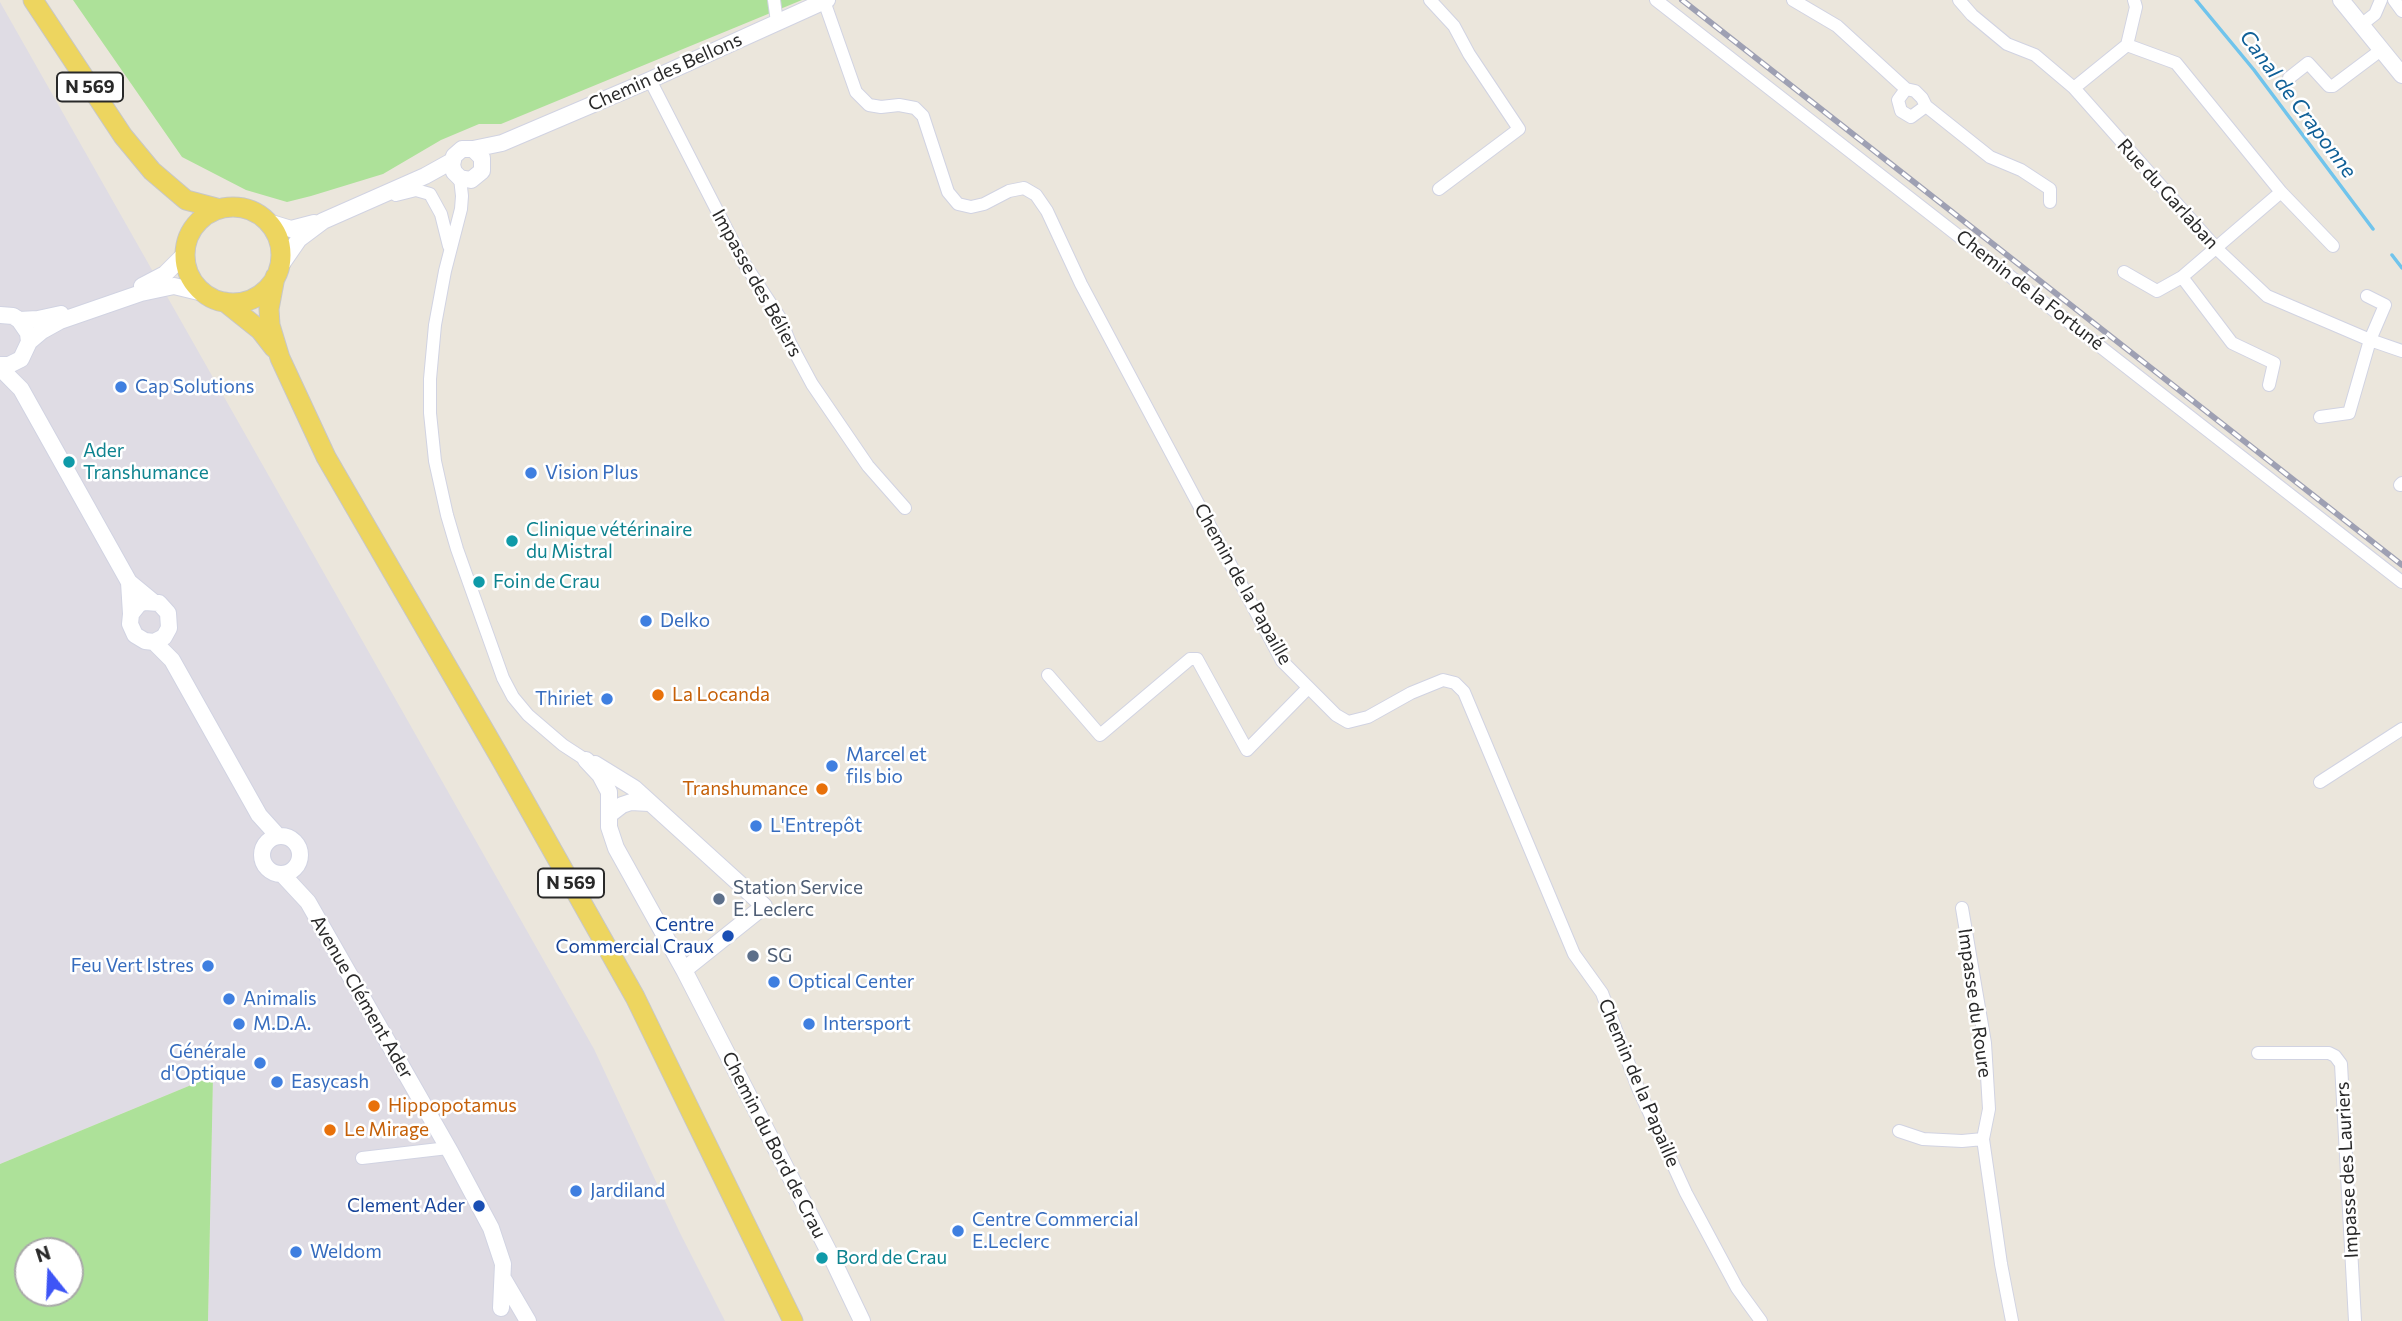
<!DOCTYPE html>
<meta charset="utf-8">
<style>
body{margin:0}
#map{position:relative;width:2402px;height:1321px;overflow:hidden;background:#ebe6dc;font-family:Commissioner,sans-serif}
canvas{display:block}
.north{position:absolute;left:14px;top:1237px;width:70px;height:70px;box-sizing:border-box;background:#fff;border:2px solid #a9a9a9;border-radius:50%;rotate:342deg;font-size:19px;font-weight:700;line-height:28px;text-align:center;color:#292929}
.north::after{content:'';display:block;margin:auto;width:24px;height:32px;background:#3e55f6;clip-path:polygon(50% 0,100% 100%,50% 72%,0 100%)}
</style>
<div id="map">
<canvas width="2402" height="1321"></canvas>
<div class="north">N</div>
</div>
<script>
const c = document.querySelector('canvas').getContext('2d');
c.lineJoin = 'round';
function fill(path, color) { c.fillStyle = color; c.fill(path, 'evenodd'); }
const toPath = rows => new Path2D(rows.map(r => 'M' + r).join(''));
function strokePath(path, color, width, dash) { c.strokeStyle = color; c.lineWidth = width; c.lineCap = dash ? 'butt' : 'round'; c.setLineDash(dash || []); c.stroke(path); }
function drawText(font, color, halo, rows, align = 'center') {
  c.font = font + ' Commissioner,sans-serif'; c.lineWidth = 5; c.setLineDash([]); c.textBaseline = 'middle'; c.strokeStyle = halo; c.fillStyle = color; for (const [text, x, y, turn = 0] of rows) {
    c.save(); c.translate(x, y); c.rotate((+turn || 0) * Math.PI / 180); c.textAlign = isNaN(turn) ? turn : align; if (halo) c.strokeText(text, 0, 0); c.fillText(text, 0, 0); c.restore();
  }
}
const industrial = toPath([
 [0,2,594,1049,680,1233,725,1321,208,1321,213,1076,0,1164]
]);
const green = toPath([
 [73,0,802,0,501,124,479,124,441,140,383,174,311,196,287,202,246,190,182,157],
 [213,1076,208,1321,0,1321,0,1164],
 [70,1251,70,1293,28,1293,28,1251]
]);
const stream = toPath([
 [2196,0,2254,70,2373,229],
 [2392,255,2402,268]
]);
const street = toPath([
 [774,0,777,22],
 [1430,0,1454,26,1469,54,1519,129,1439,189],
 [1656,0,2402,582],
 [1793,0,1837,26,1906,89,1915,91,1922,98,1926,106,1911,117,1901,111,1898,100,1906,89],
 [1959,0,1972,15,2007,44,2035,55,2074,88,2217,249,2267,296,2370,340,2402,351],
 [2394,0,2402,11],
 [824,1,856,92,869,105,881,107,899,105,915,108,923,116,948,192,958,204,971,207,984,204,1009,191,1024,188,1036,195,1047,211,1081,284,1282,661,1336,715,1348,722,1368,717,1411,693,1443,680,1455,683,1464,692,1574,954,1602,993,1638,1088,1686,1193,1737,1288,1761,1321],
 [2361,25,2375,14,2381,0],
 [2127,45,2176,63,2281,192,2333,246],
 [2289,78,2308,63,2329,86,2333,86,2381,50],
 [650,80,744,263,780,318,790,343,812,384,868,466,905,508],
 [2074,88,2127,45,2136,7,2134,0],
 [1926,106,1990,157,2021,170,2050,189,2050,202],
 [460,178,462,196,461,209,445,271,435,325,430,379,430,413,435,461,447,515,457,549,503,678,513,697,528,715,563,745,586,760],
 [396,195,416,190,430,194,441,214,449,246],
 [2124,272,2157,291,2182,277,2281,192],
 [2182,277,2232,343,2274,363,2269,385],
 [2320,417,2349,413,2370,340,2385,305,2367,296],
 [2400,485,2402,483],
 [1048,675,1100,735,1190,659,1197,659,1247,750,1308,688],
 [2320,782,2402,729],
 [1962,908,1985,1043,1989,1109,1983,1139,2001,1264,2012,1321],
 [2258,1053,2329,1053,2335,1056,2341,1064,2355,1321],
 [1899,1131,1923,1139,1962,1141,1983,1139],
 [362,1158,448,1148]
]);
const secondary = toPath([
 [2341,0,2402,75],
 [473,149,482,158,482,171,471,180,460,178,454,172,452,165,454,156,462,149,473,149,502,143,650,80,827,0],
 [268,222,291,229,314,223],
 [279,268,299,239,323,221,425,176,452,161],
 [142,286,165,274,184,255],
 [0,315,13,316,19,320,28,333,29,342,21,359,9,365,0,365],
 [19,320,38,319,61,314],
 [29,342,42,331,60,321,141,293,174,286,203,293],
 [0,368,21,389,129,582,152,601],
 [129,582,131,614,130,624,135,635,145,641,154,642,164,637,169,628,168,613,159,603,145,602,139,604,131,614],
 [154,642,172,660,259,815,278,836],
 [586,760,600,775,609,792,609,827,616,848,684,970,830,1254,862,1321],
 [595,764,634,788,764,906,684,970],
 [609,815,622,805,631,802,649,803],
 '262 855a19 19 0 1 1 38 0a19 19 0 1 1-38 0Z',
 [282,874,308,902,451,1153,491,1228,503,1264,501,1308],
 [504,1280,528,1321]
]);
const primary = toPath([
 [33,0,123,136,152,171,186,200,220,209],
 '185 255a48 48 0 1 1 96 0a48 48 0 1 1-96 0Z',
 [275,277,269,309,270,325,280,358,326,457,502,761,635,997,793,1321],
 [225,302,260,330,274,348]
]);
const rail = toPath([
 [1682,0,2402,565]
]);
const markers = [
 [121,387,7,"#3f7fe0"],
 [69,462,7,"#0f9aa8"],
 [531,473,7,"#3f7fe0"],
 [512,541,7,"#0f9aa8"],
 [479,582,7,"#0f9aa8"],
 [646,621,7,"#3f7fe0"],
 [658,695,7,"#e8710a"],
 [607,699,7,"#3f7fe0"],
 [832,766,7,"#3f7fe0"],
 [822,789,7,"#e8710a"],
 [756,826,7,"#3f7fe0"],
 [719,899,7,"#5c6f8a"],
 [728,936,7,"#1a4fb4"],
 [753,956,7,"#5c6f8a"],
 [208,966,7,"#3f7fe0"],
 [774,982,7,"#3f7fe0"],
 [229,999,7,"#3f7fe0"],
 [239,1024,7,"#3f7fe0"],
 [809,1024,7,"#3f7fe0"],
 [260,1063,7,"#3f7fe0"],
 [277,1082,7,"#3f7fe0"],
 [374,1106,7,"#e8710a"],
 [330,1130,7,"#e8710a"],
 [576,1191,7,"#3f7fe0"],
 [479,1206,7,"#1a4fb4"],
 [958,1231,7,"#3f7fe0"],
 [296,1252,7,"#3f7fe0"],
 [822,1258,7,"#0f9aa8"]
];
const shields = [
 [90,87,66],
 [571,883,66]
];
const shieldNames = [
 ["N 569",90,87],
 ["N 569",571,883]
];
const streetNames = [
 ["Chemin des Bellons",665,72,-24],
 ["Rue du Garlaban",2168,194,48],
 ["Impasse des Béliers",757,283,61],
 ["Chemin de la Fortuné",2030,290,38],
 ["Chemin de la Papaille",1243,584,61],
 ["Avenue Clément Ader",362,997,60],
 ["Impasse du Roure",1975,1003,82],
 ["Chemin de la Papaille",1639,1083,67],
 ["Chemin du Bord de Crau",774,1145,63],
 ["Impasse des Lauriers",2347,1170,-93]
];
const shopNames = [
 ["Cap Solutions",135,387],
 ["Vision Plus",545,473],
 ["Delko",660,621],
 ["Thiriet",593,699,"right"],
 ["Marcel et",846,755],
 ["fils bio",846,777],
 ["L'Entrepôt",770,826],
 ["Feu Vert Istres",194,966,"right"],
 ["Optical Center",788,982],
 ["Animalis",243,999],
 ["M.D.A.",253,1024],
 ["Intersport",823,1024],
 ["Générale",246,1052,"right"],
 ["d'Optique",246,1074,"right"],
 ["Easycash",291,1082],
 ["Jardiland",590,1191],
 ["Centre Commercial",972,1220],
 ["E.Leclerc",972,1242],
 ["Weldom",310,1252]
];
const cultureNames = [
 ["Ader",83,451],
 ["Transhumance",83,473],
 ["Clinique vétérinaire",526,530],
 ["du Mistral",526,552],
 ["Foin de Crau",493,582],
 ["Bord de Crau",836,1258]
];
const foodNames = [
 ["La Locanda",672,695],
 ["Transhumance",808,789,"right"],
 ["Hippopotamus",388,1106],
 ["Le Mirage",344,1130]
];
const serviceNames = [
 ["Station Service",733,888],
 ["E. Leclerc",733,910],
 ["SG",767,956]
];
const transitNames = [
 ["Centre",714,925],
 ["Commercial Craux",714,947],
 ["Clement Ader",465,1206]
];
const waterNames = [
 ["Canal de Craponne",2298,104,53]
];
fill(industrial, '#dfdce4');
fill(green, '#ade199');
strokePath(stream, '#70c4ec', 3.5);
strokePath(street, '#d1d3e2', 14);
strokePath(secondary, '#d1d3e2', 18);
strokePath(primary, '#c7c7c7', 21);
strokePath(street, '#fff', 12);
strokePath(secondary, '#fff', 16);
strokePath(primary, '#edd55f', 19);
strokePath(rail, '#9ea0b3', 6);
strokePath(rail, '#fff', 3.5, [10]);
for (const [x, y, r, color] of markers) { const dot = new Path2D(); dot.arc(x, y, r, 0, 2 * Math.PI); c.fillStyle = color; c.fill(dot); strokePath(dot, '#fff', 2.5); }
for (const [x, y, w] of shields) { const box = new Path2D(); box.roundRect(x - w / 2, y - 14.5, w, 29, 5); c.fillStyle = '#fff'; c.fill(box); strokePath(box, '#292929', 2); }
drawText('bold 18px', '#292929', null, shieldNames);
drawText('19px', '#292929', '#fff', streetNames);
drawText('19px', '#366cbe', '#fff', shopNames, 'left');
drawText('19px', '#0d838f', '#fff', cultureNames, 'left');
drawText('19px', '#c56008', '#fff', foodNames, 'left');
drawText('19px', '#4e5e75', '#fff', serviceNames, 'left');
drawText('19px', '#164399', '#fff', transitNames, 'right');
drawText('italic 21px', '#106097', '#fff', waterNames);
</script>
